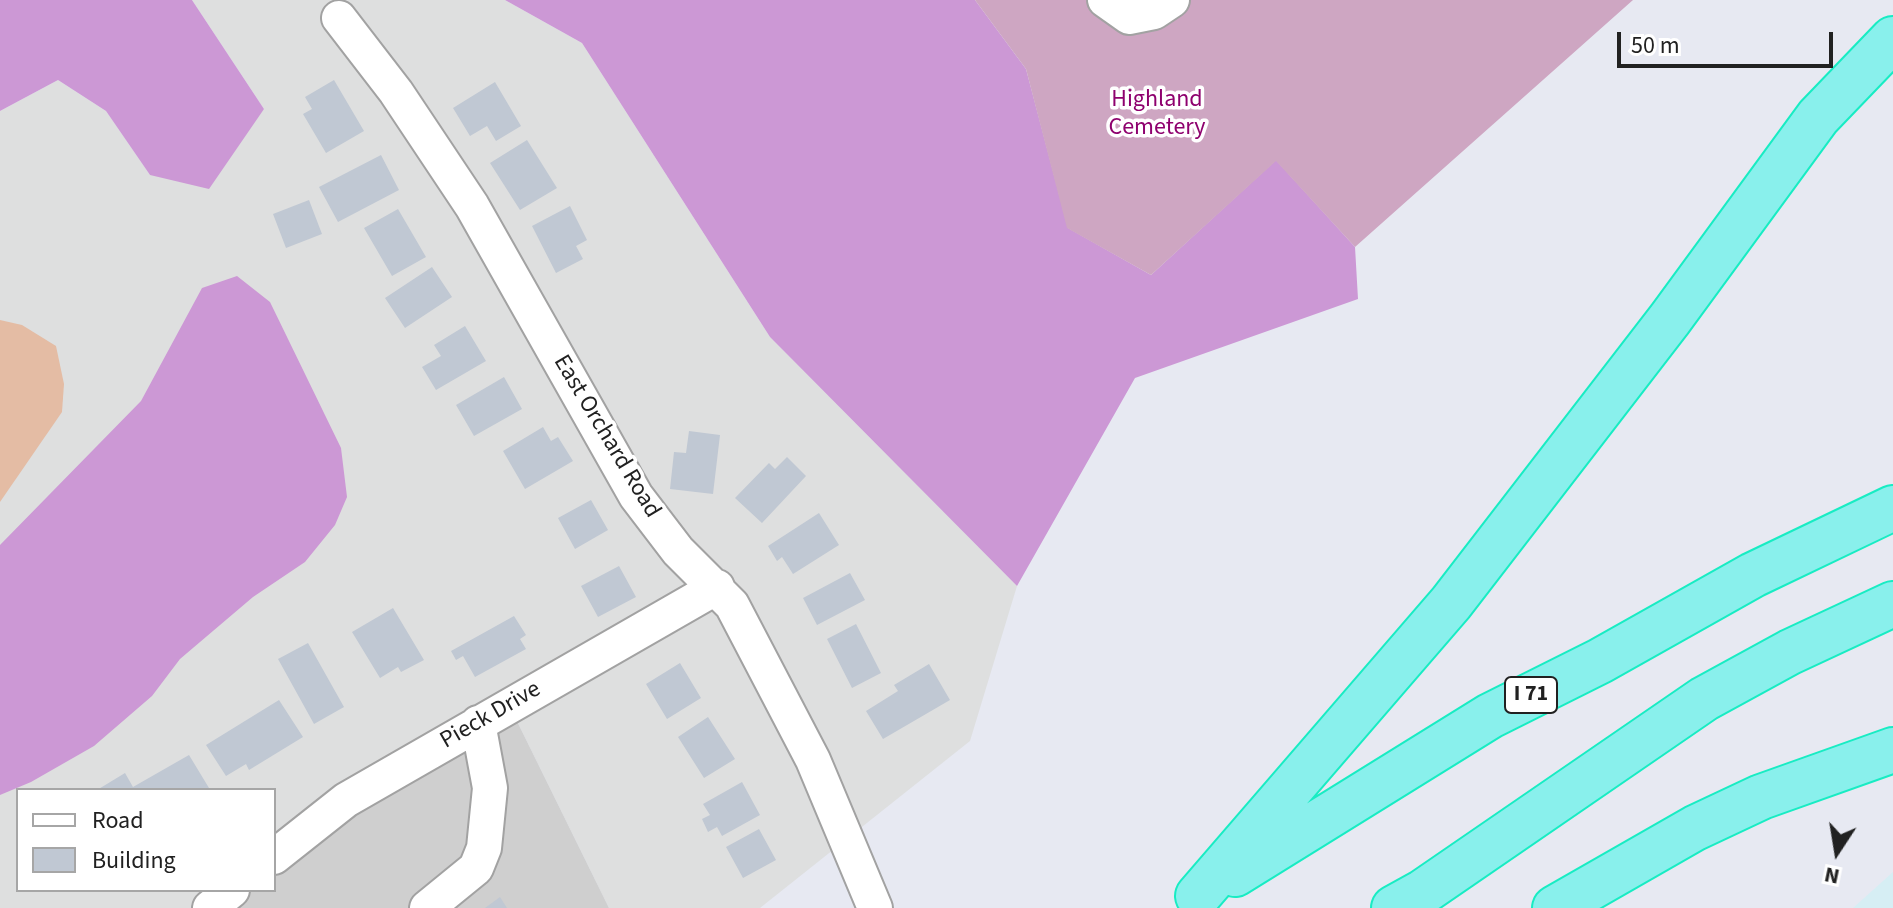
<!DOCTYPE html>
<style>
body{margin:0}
#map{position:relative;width:1893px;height:908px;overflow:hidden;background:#e7e9f2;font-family:"Source Sans 3",sans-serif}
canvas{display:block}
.legend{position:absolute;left:16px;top:788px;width:260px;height:104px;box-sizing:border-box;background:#fff;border:2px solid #a6a6a6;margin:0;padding:10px 14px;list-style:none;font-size:24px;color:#212121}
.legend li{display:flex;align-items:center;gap:16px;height:40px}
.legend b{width:40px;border:2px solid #a6a6a6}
.north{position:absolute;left:1797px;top:812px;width:80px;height:80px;-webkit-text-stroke:6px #fff;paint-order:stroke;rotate:192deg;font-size:22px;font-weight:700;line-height:32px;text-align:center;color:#212121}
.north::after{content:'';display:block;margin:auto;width:28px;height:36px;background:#212121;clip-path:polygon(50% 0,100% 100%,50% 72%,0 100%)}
.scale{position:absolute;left:1617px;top:32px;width:216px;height:36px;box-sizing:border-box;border:4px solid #212121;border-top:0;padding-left:10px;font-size:24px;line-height:28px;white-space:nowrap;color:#212121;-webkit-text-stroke:6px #fff;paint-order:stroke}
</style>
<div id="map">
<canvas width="1893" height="908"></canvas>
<ul class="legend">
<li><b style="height:10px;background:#fff"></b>Road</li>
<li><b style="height:22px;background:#c0c8d3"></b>Building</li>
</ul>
<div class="north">N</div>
<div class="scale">50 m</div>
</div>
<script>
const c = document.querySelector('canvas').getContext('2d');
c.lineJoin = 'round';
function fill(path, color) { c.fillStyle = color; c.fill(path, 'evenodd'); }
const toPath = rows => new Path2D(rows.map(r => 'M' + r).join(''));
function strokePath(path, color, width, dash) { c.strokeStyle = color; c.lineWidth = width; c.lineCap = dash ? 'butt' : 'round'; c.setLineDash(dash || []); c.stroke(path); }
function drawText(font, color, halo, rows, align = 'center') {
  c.font = font + ' "Source Sans 3",sans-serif'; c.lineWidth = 7; c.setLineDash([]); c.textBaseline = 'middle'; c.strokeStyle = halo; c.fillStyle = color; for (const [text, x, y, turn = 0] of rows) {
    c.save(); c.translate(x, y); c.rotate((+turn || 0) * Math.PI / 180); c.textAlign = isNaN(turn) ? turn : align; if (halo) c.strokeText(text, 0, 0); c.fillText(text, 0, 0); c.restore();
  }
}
const residential = toPath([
 [192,0,505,0,582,43,770,337,1017,586,970,741,760,908,609,908,509,705,274,857,274,790,18,790,18,890,232,890,210,908,0,908,0,111,58,80,106,111,150,175,264,109]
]);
const commercial = toPath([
 [1893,872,1893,908,1853,908]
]);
const religious = toPath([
 [509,705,609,908,210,908,232,890,274,890,274,857]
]);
const forest = toPath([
 [0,0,192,0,264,109,209,189,150,175,106,111,58,80,0,111],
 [505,0,975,0,1026,69,1068,228,1151,275,1276,160,1355,247,1358,299,1135,378,1017,586,770,337,582,43],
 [237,276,270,302,341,448,347,497,335,525,305,562,253,597,180,659,152,696,94,746,31,782,0,795,0,545,141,401,202,288]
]);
const cemetery = toPath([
 [975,0,1633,0,1355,247,1276,161,1151,275,1067,228,1026,69]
]);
const water = toPath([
 [0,320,22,325,56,346,64,384,62,412,0,502]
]);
const building = toPath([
 [334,80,364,131,326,153,303,114,312,109,305,97],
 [495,82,521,126,496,141,487,126,470,136,453,108],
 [527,140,557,188,520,210,490,163],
 [381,155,399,190,338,222,319,187],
 [309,200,322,234,286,248,273,214],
 [570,206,587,240,576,246,583,259,556,273,532,226],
 [398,209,426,257,392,276,364,228],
 [432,267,452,297,405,328,385,298],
 [465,326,486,361,436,390,422,367,441,356,434,345],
 [504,377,522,409,474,436,456,405],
 [543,427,551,441,558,437,573,461,525,489,503,451],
 [689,431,720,435,713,494,670,489,674,452,686,453],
 [787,457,806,476,762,523,735,498,769,463,775,469],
 [591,500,608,530,575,549,558,518],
 [819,513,839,545,793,574,782,557,777,561,768,546],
 [619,566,636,597,598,617,581,586],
 [850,573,865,600,817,625,803,598],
 [393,608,424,660,401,672,398,667,380,678,352,632],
 [514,616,526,635,520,639,526,649,475,677,463,656,456,660,451,651],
 [856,624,881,673,852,688,827,639],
 [308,643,344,707,314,724,278,659],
 [680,663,701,698,667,719,646,684],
 [929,664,950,700,883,739,866,711,898,691,894,685],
 [279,700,303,737,249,770,246,764,226,776,206,745],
 [708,717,735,759,704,778,678,737],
 [189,755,209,788,206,790,97,790,125,773,133,787],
 [742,782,760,815,722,836,717,827,708,832,702,819,710,815,703,804],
 [759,829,776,860,743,878,726,847],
 [500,897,507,908,485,908]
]);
const minor = toPath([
 [1105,0,1129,17,1154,12,1172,0],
 [339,18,396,92,472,206,636,496,678,551,732,605,813,760,875,908],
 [274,857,346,800,717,587],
 [210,908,232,890],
 [427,908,476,868,484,848,490,788,478,723]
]);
const highway = toPath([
 [1235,874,1490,716,1600,661,1753,575,1893,508],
 [1198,896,1451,603,1670,319,1818,117,1893,39],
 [1394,908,1423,892,1704,699,1790,652,1893,604],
 [1555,908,1695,828,1761,797,1893,750]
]);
const shields = [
 [1531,695,52]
];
const shieldNames = [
 ["I 71",1531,695]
];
const parkNames = [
 ["Highland",1157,101],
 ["Cemetery",1157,129]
];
const streetNames = [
 ["East Orchard Road",606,437,59],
 ["Pieck Drive",491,716,-30]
];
fill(residential, '#dedfdf');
fill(commercial, '#d6eef4');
fill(religious, '#cfcfcf');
fill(forest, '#cc98d5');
fill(cemetery, '#cea6c2');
fill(water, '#e4bca4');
fill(building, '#c0c8d3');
strokePath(minor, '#a2a2a2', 38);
strokePath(highway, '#18ecc3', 48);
strokePath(minor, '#fff', 34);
strokePath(highway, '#89f0ec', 44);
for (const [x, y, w] of shields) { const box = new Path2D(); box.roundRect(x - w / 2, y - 18, w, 36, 6); c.fillStyle = '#fff'; c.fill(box); strokePath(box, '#212121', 2); }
drawText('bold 22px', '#212121', null, shieldNames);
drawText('24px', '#8e016e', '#fff', parkNames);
drawText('24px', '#212121', '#fff', streetNames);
</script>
